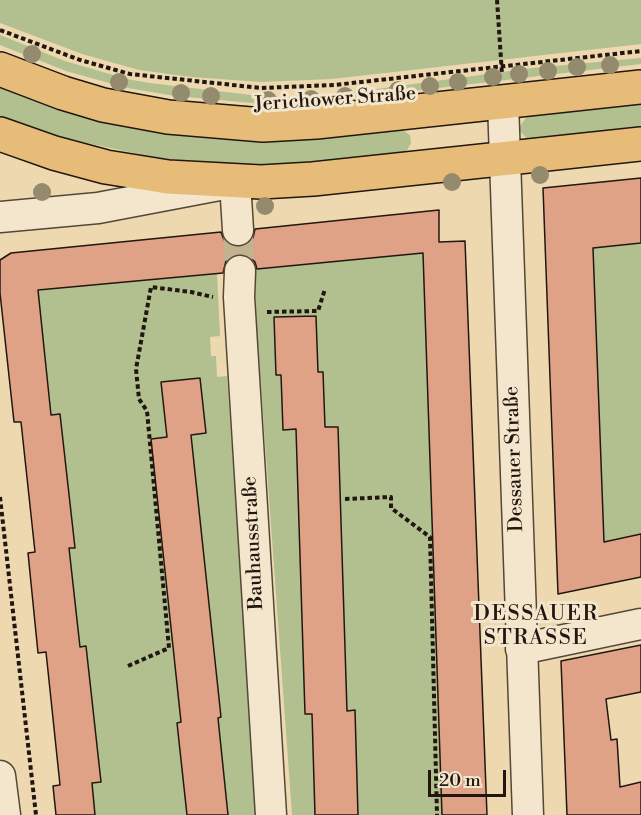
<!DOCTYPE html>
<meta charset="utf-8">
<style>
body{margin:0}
#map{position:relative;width:641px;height:815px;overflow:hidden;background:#edd8b0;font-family:"Libre Bodoni",serif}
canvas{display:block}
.scale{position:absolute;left:428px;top:770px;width:78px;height:27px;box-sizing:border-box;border:3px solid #211710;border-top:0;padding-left:8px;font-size:18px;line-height:21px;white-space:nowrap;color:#211710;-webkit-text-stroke:4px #f3e6cc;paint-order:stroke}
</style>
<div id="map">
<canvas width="641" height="815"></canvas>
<div class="scale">20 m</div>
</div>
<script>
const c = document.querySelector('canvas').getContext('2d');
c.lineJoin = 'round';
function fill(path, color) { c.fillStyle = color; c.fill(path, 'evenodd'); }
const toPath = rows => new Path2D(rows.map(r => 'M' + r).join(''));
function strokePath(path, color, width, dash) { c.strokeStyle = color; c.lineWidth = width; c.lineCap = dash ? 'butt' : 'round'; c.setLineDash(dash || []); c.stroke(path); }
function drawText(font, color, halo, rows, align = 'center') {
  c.font = font + ' "Libre Bodoni",serif'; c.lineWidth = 6; c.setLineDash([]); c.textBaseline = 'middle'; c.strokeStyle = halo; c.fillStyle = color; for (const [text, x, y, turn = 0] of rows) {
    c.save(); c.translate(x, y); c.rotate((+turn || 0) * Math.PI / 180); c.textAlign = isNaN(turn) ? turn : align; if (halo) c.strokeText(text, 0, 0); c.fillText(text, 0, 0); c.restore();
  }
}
const green = toPath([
 [0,0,641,0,641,44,332,79,261,82,191,77,139,70,82,54,0,23],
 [0,35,65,61,127,79,150,83,251,95,291,97,332,95,532,68,641,58,641,64,337,100,252,103,175,96,127,88,66,71,0,45],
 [0,85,399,128,410,135,411,143,405,154,297,166,239,166,157,158,68,139,0,116],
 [641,100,641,129,529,141,520,131,520,126,528,115],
 [641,243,641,534,604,542,593,248],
 [423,253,442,815,292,815,256,318,250,270],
 [217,273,220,336,210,337,211,356,216,356,217,377,227,376,257,815,95,815,69,548,75,547,60,414,51,415,38,290]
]);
const building = toPath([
 [641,178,641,243,593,248,604,542,641,534,641,577,558,594,543,188,641,178],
 [439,210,439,242,465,241,487,815,442,815,423,253,257,269,255,262,250,257,240,254,232,256,226,261,223,273,38,290,51,415,60,414,75,548,69,548,80,647,86,646,101,782,92,783,95,815,56,815,53,786,60,785,46,652,38,653,28,553,35,552,21,422,14,422,0,293,0,260,11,253,221,232,224,240,230,245,240,247,248,244,253,238,255,229,439,210],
 [316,316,318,372,323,372,325,427,338,427,347,711,355,710,358,815,315,815,312,714,305,714,296,429,283,430,281,375,276,375,274,317,316,316],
 [200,378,206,433,191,435,221,717,218,718,228,815,187,815,177,723,181,722,151,439,167,437,161,382,200,378],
 [641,645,641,692,606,699,611,740,617,739,620,787,641,782,641,815,567,815,561,661,641,645]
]);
const minorTunnel = toPath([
 [238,230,240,271]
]);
const path = toPath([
 [497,0,502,74],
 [0,30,80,60,130,74,261,88,334,85,641,51],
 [267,312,318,311,325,289],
 [0,497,36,815],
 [345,499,391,497,391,508,430,537,437,815],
 [128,666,169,648,147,411,139,399,136,369,151,287,191,292,213,297]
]);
const minor = toPath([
 [503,102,528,815],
 [0,217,98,208,235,182,238,230],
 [240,271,239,297,271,815],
 [521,649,641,624],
 [0,776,5,815]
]);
const major = toPath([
 [0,69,63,93,103,105,168,117,263,125,316,122,641,87],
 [0,134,54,153,106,167,168,177,261,182,313,179,641,144]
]);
const trees = [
 [32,54],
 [610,65],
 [577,67],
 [548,71],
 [519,74],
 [493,77],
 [119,82],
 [458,82],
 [430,86],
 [398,90],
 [181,93],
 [211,96],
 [345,96],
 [311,99],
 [268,100],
 [540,175],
 [452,182],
 [42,192],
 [265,206]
];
const streetNames = [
 ["Jerichower Straße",335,100,-4],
 ["Dessauer Straße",515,459,-92],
 ["Bauhausstraße",254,543,-93]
];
const neighbourhoodNames = [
 ["DESSAUER",536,615],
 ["STRASSE",536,639]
];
fill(green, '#b2c090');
fill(building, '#dfa287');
strokePath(building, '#211710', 1.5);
strokePath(minorTunnel, '#c4b190', 30, [30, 15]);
strokePath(minor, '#544738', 33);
strokePath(major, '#211710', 36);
strokePath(path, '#211710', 4, [4.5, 3]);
strokePath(minor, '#f3e6cc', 30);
strokePath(major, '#e6bc78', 33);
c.fillStyle = '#948a6d';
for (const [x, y] of trees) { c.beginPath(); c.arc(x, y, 9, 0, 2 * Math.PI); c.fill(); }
drawText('20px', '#211710', '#f3e6cc', streetNames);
c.letterSpacing = '1.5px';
drawText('21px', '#211710', '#f3e6cc', neighbourhoodNames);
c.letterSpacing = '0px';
</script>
